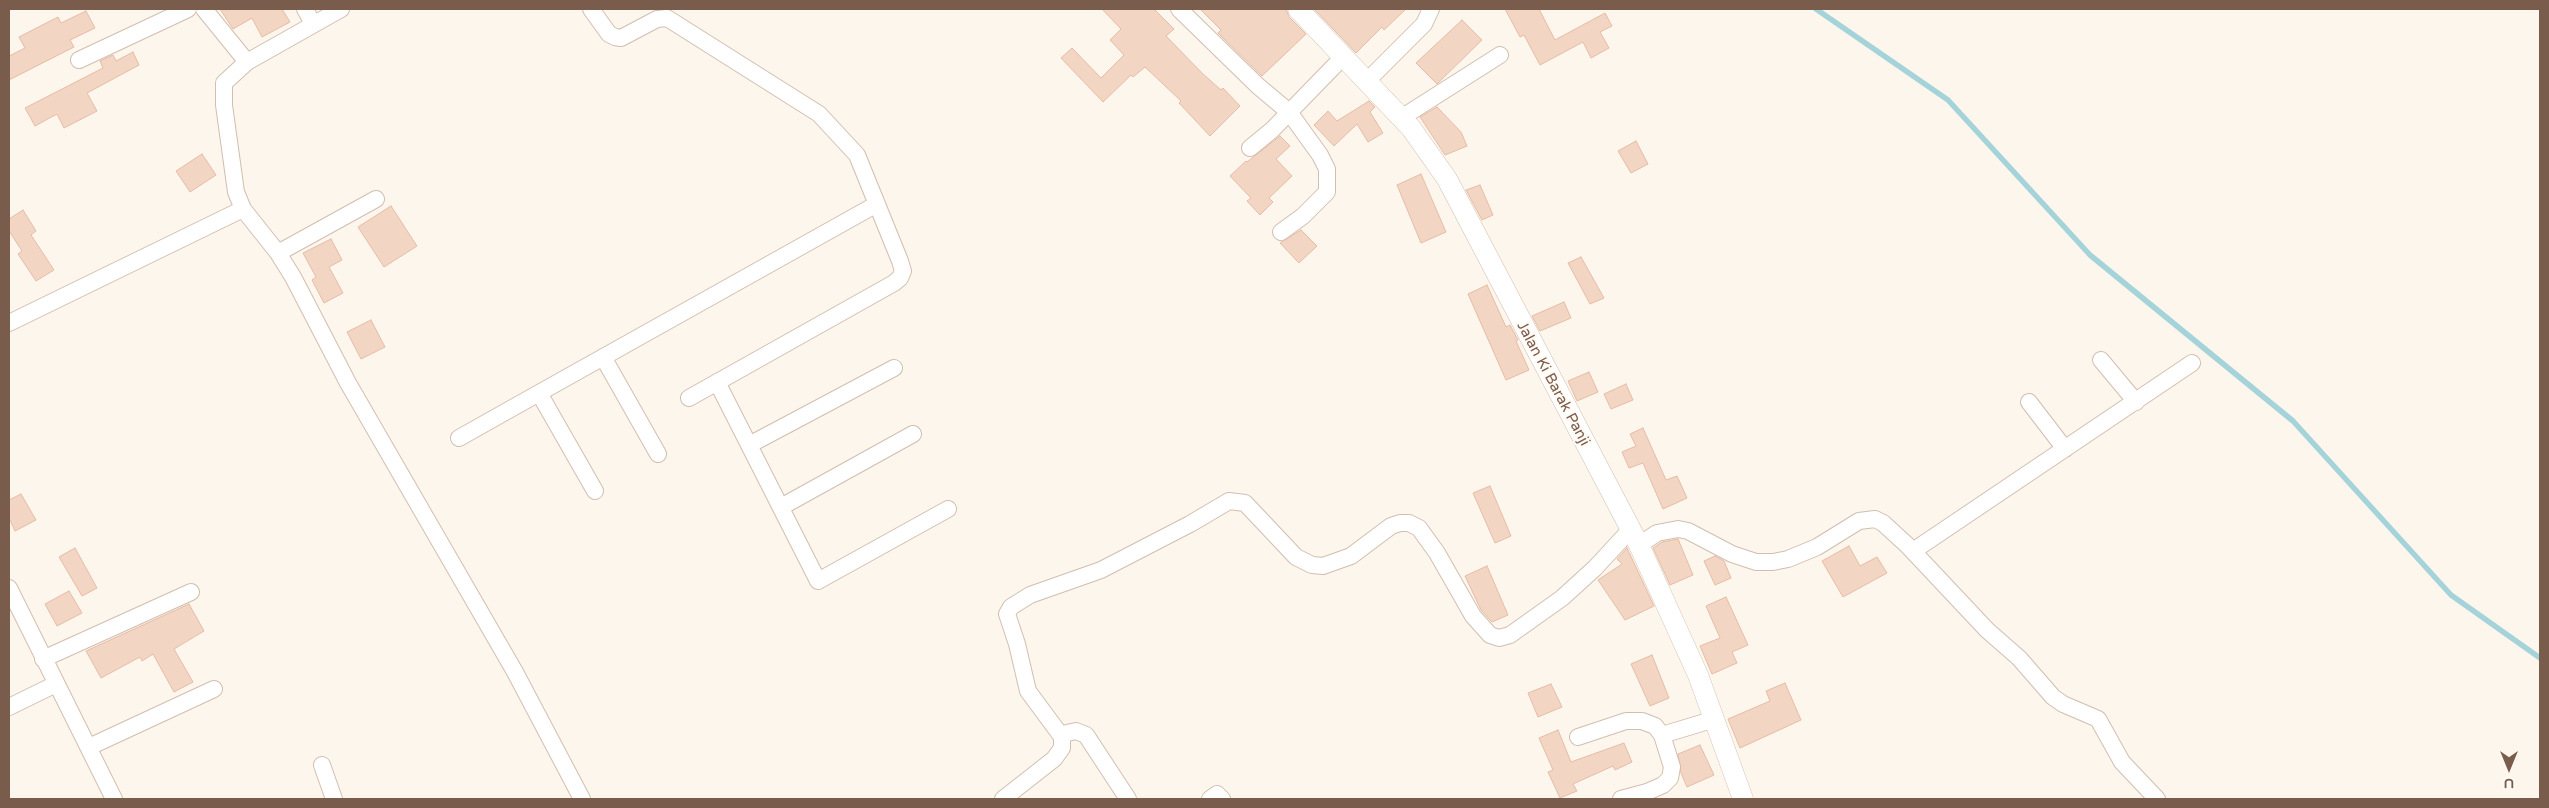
<!DOCTYPE html>
<style>
body{margin:0}
#map{position:relative;width:2549px;height:808px;overflow:hidden;background:#fdf6ec;font-family:"Varela Round",sans-serif}
canvas{display:block}
.frame{position:absolute;inset:0;border:10px solid #7a5c4d;pointer-events:none}
.north{position:absolute;left:2484px;top:743px;width:50px;height:50px;-webkit-text-stroke:4px #fffaf3;paint-order:stroke;rotate:180deg;font-size:14px;font-weight:700;line-height:20px;text-align:center;color:#7a5c4d}
.north::after{content:'';display:block;margin:auto;width:18px;height:22px;background:#7a5c4d;clip-path:polygon(50% 0,100% 100%,50% 72%,0 100%)}
</style>
<div id="map">
<canvas width="2549" height="808"></canvas>
<div class="frame"></div>
<div class="north">U</div>
</div>
<script>
const c = document.querySelector('canvas').getContext('2d');
c.lineJoin = 'round';
function shape(rows) {
  const path = new Path2D();
  for (const r of rows) {
    path.moveTo(r[0], r[1]);
    for (let i = 2; i < r.length; i += 2) path.lineTo(r[i], r[i + 1]);
  }
  return path;
}
function trace(path, color, width, dash) {
  c.strokeStyle = color;
  c.lineWidth = width;
  c.lineCap = dash ? 'butt' : 'round';
  c.setLineDash(dash || []);
  c.stroke(path);
}
function fill(path, color) {
  c.fillStyle = color;
  c.fill(path, 'evenodd');
}
function write(font, color, halo, rows, align = 'center') {
  c.font = font + ' "Varela Round",sans-serif';
  c.lineWidth = 4.5;
  c.setLineDash([]);
  c.textBaseline = 'middle';
  c.strokeStyle = halo;
  c.fillStyle = color;
  for (const [text, x, y, turn = 0] of rows) {
    c.save();
    c.translate(x, y);
    c.rotate((+turn || 0) * Math.PI / 180);
    c.textAlign = isNaN(turn) ? turn : align;
    if (halo) c.strokeText(text, 0, 0);
    c.fillText(text, 0, 0);
    c.restore();
  }
}
trace(shape([
 [1816,9,1948,100,2090,255,2293,421,2451,595,2540,658]
]), '#a5d3da', 5.5);
const building = shape([
 [220,9,282,9,290,22,262,37,252,18,233,29,220,9],
 [1102,9,1154,9,1174,29,1166,36,1203,74,1221,90,1223,88,1240,106,1210,136,1179,103,1181,101,1145,67,1133,77,1131,75,1103,102,1061,58,1072,48,1101,78,1124,55,1110,40,1121,29,1102,9],
 [1200,9,1286,9,1289,17,1306,34,1262,76,1218,33,1221,30,1200,9],
 [1314,9,1406,9,1384,30,1382,27,1356,53,1314,9],
 [1505,9,1539,9,1555,40,1605,13,1612,26,1600,32,1609,48,1591,58,1583,42,1540,65,1524,35,1520,37,1505,9],
 [86,11,95,28,70,40,74,47,9,80,9,56,25,48,19,37,58,17,61,23,86,11],
 [1462,20,1482,40,1437,84,1416,63,1462,20],
 [133,52,139,65,87,93,97,111,64,128,57,114,35,126,25,108,103,68,100,61,113,55,116,61,133,52],
 [1369,101,1375,107,1370,112,1383,133,1368,142,1357,124,1334,146,1314,125,1328,111,1337,121,1369,101],
 [1437,107,1461,132,1467,146,1445,155,1420,117,1437,107],
 [1280,136,1290,146,1276,159,1292,176,1269,198,1273,202,1260,215,1247,201,1251,198,1230,176,1246,161,1247,162,1280,136],
 [1636,141,1648,164,1631,173,1618,151,1636,141],
 [202,154,216,175,190,192,176,171,202,154],
 [1421,174,1446,232,1421,243,1397,185,1421,174],
 [1480,185,1493,215,1482,220,1466,190,1480,185],
 [391,206,417,246,384,267,358,227,391,206],
 [23,210,36,231,31,235,54,270,36,281,18,254,22,251,9,231,9,219,23,210],
 [1301,230,1317,246,1299,263,1280,243,1301,230],
 [331,239,342,260,329,267,343,293,324,303,312,280,316,277,303,253,331,239],
 [1581,257,1604,298,1590,304,1568,263,1581,257],
 [1487,285,1506,327,1510,325,1518,340,1516,341,1529,370,1506,380,1468,294,1487,285],
 [1564,302,1571,318,1540,331,1532,316,1564,302],
 [371,320,385,347,361,359,347,332,371,320],
 [1589,372,1598,392,1577,401,1568,381,1589,372],
 [1626,384,1633,400,1611,409,1604,394,1626,384],
 [1643,428,1666,480,1677,476,1687,498,1663,509,1643,463,1629,468,1622,452,1636,446,1630,434,1643,428],
 [1490,486,1511,536,1495,543,1473,493,1490,486],
 [21,494,36,520,15,531,9,518,9,500,21,494],
 [1678,539,1693,575,1670,585,1653,548,1662,542,1678,539],
 [1849,546,1860,566,1877,557,1887,573,1843,597,1822,561,1849,546],
 [75,548,97,588,82,596,59,557,75,548],
 [1627,548,1654,606,1625,620,1598,580,1622,564,1617,559,1627,548],
 [1715,556,1724,561,1731,578,1715,585,1704,561,1715,556],
 [1487,566,1508,615,1492,622,1481,610,1465,576,1487,566],
 [69,591,82,613,57,626,45,604,69,591],
 [1726,597,1748,645,1732,652,1737,663,1712,674,1700,646,1720,638,1706,606,1726,597],
 [189,604,204,631,174,649,193,682,174,692,153,654,142,661,140,657,101,678,86,651,189,604],
 [1652,655,1669,698,1650,706,1631,664,1652,655],
 [1785,683,1801,720,1740,748,1728,719,1770,701,1766,691,1785,683],
 [1551,684,1562,707,1538,717,1528,693,1551,684],
 [1558,730,1571,762,1624,743,1632,762,1615,770,1613,766,1573,784,1577,791,1560,798,1548,772,1553,770,1539,738,1558,730],
 [1700,745,1714,775,1687,787,1681,773,1678,754,1700,745]
]);
fill(building, '#f3d5c3');
trace(building, '#e6bba3', 1);
const minor = shape([
 [204,9,247,62],
 [305,9,313,24],
 [341,9,247,62,224,83,224,105,236,192,243,209,278,253,293,277,348,383,515,672,582,799],
 [591,9,609,34,615,37,621,38,657,19,667,18,819,114,857,155,900,261,903,271,900,278,894,283,689,398],
 [1179,9,1258,86,1289,112,1320,155,1327,169,1327,192,1303,216,1281,232],
 [79,60,188,9],
 [1366,82,1424,24,1431,9],
 [1401,118,1500,55],
 [1250,148,1272,130,1342,58],
 [278,253,376,199],
 [9,323,243,209],
 [603,357,658,454],
 [2101,360,2136,402],
 [717,382,818,581,948,509],
 [2029,402,2065,449],
 [459,438,539,393],
 [749,445,894,368],
 [595,491,539,393,877,204],
 [781,507,913,434],
 [1639,545,1657,533,1678,529,1688,531,1732,554,1756,562,1773,562,1788,559,1817,547,1859,521,1875,519,1883,523,1907,545,1987,630,2019,658,2053,697,2063,704,2098,719,2122,762,2157,799],
 [1913,551,2192,363],
 [9,588,114,799],
 [43,659,191,592],
 [9,707,56,684],
 [1662,735,1715,719],
 [1062,737,1067,733,1076,731,1086,735,1128,799],
 [1578,737,1626,721,1642,721,1655,726,1662,735,1672,767,1670,778,1663,785,1647,792,1621,799],
 [89,747,214,689],
 [322,765,334,799],
 [1003,799,1054,759,1062,748,1062,737,1028,691,1017,644,1007,614,1011,607,1030,595,1101,570,1190,524,1229,501,1245,503,1296,557,1312,565,1323,566,1351,556,1391,526,1400,523,1409,523,1419,528,1437,553,1473,616,1490,635,1499,638,1510,635,1562,598,1595,568,1630,530],
 [1210,799,1217,794,1222,799]
]);
const tertiary = shape([
 [1298,9,1411,128,1447,179,1639,545,1698,675,1743,799]
]);
trace(minor, '#d1beb0', 18);
trace(tertiary, '#d1beb0', 21);
trace(minor, '#fff', 16);
trace(tertiary, '#fff', 20);
write('15px', '#7a5c4d', '#fffaf3', [
 ["Jalan Ki Barak Panji",1553,384,62]
]);
</script>
